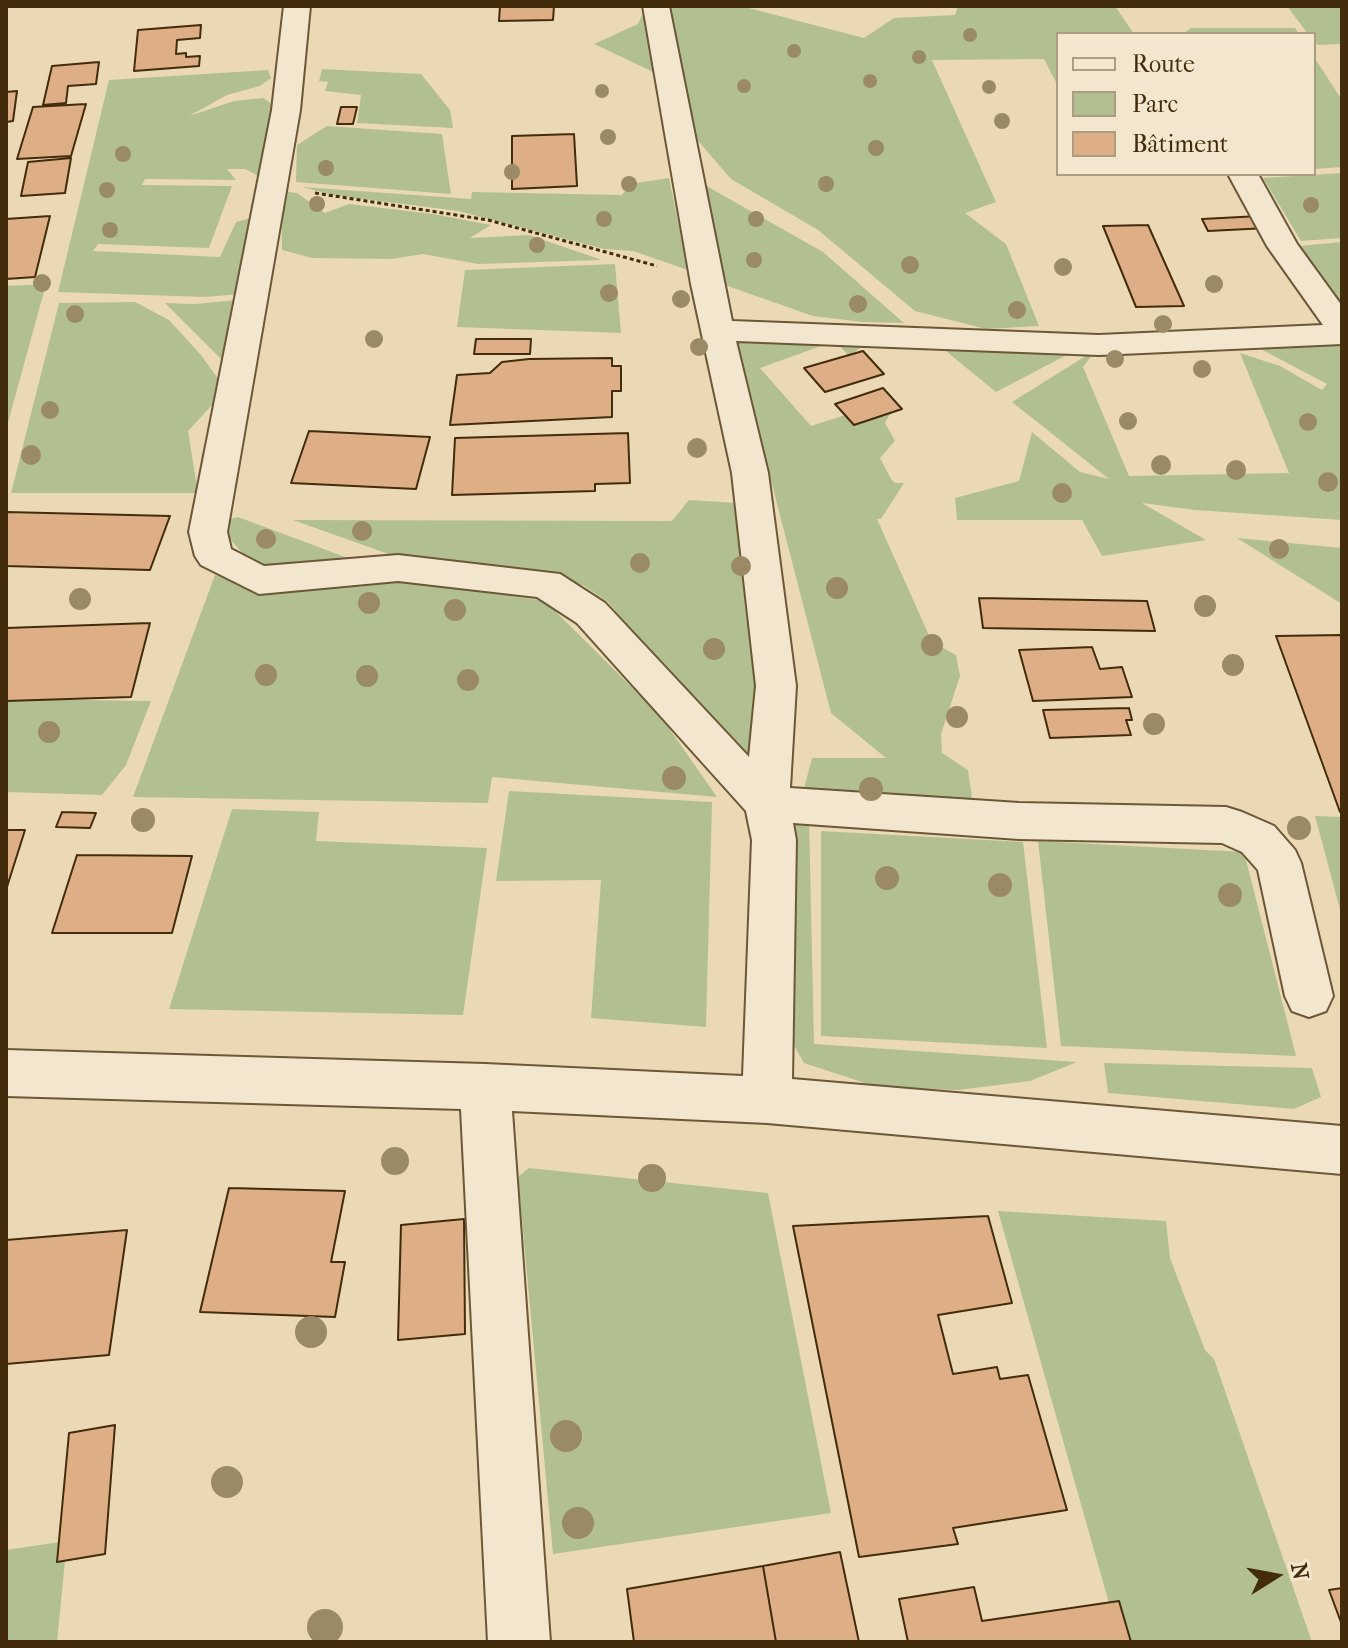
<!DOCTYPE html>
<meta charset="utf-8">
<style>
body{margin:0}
#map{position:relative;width:1348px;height:1648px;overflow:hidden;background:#ebd9b5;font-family:"IM FELL French Canon",serif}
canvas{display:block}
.frame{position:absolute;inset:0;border:8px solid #422c0b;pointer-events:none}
.legend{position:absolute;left:1056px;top:32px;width:260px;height:144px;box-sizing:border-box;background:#f2e6cf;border:2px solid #ac9c81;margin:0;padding:10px 14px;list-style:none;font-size:24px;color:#422c0b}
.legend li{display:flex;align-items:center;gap:16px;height:40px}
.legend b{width:40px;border:2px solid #ac9c81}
.north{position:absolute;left:1236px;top:1536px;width:80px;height:80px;-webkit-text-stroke:6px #f2e6cf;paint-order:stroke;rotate:79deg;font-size:22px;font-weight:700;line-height:32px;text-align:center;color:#422c0b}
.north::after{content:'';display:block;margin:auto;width:28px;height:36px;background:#422c0b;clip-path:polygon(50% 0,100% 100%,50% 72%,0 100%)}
</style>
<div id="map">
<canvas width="1348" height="1648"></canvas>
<div class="frame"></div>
<ul class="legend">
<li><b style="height:10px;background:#f2e6cf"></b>Route</li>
<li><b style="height:22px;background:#b2c091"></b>Parc</li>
<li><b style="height:22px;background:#deaf86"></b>Bâtiment</li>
</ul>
<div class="north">N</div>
</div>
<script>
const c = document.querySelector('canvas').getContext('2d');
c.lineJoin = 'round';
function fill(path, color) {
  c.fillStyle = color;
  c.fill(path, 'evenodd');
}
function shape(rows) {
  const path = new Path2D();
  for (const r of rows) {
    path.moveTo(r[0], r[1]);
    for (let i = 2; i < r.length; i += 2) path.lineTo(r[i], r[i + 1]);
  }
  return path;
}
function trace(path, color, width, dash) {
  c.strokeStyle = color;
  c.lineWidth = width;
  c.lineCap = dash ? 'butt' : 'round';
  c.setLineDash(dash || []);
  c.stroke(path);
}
fill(shape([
 [646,6,741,6,864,38,894,18,955,15,958,6,1115,6,1134,34,1058,34,1058,86,1044,59,932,60,996,202,965,213,1006,244,1039,326,986,329,915,311,818,230,731,179,699,142,676,102,666,78,594,44,638,24],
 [1287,6,1342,6,1342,44,1317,45,1314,34,1308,34],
 [1191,28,1295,28,1299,34,1183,34],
 [1314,57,1342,100,1342,167,1314,169],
 [322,69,421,74,450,110,453,128,357,123,361,95,325,91,328,82,319,81],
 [268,70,271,78,260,86,227,95,189,116,234,101,263,98,272,104,271,147,260,177,245,169,227,169,236,180,145,179,142,185,232,186,209,248,98,244,93,251,220,257,236,222,263,215,243,294,204,297,58,292,109,80],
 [327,126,442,134,451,194,296,182,297,145],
 [1342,173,1342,238,1301,241,1263,178],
 [669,178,688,270,633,251,604,249,458,211,333,195,302,187,471,199,472,192,622,195,630,184],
 [703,184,823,252,904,323,863,322,813,316,719,283],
 [281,191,297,193,325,213,349,204,433,214,491,225,470,238,529,235,602,260,478,264,423,254,391,259,312,258,282,250],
 [1342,242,1342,304,1319,279,1299,246],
 [615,264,621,333,457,327,465,270],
 [46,284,6,430,6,286],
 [246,299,231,369,165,303,196,304],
 [135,302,169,320,201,355,226,390,188,431,198,493,11,493,59,303],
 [856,333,866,344,849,356,835,341,760,368,811,426,870,407,863,395,889,395,890,414,885,423,895,441,880,458,891,479,895,483,904,483,881,519,877,519,932,642,956,655,960,676,941,734,942,753,968,770,974,812,801,800,812,758,886,758,831,713,734,337],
 [939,339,1080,348,996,392,947,352],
 [1342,344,1342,520,1195,510,1142,503,1206,540,1102,556,1082,520,957,520,955,498,1019,481,1032,432,1080,472,1109,479,1012,402,1097,349,1083,367,1129,476,1289,473,1240,353,1280,366,1322,390,1327,384,1253,345],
 [689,500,737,503,791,687,796,724,765,793,608,602,583,585,394,556,293,520,672,521],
 [238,517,356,561,263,567,245,556,228,537,230,519],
 [1237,538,1342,548,1342,604],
 [215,575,263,588,399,579,545,601,659,714,717,797,492,777,488,803,133,797],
 [6,699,151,701,126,765,102,795,6,792],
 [509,791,712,802,706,1027,591,1018,601,880,496,881],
 [232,809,319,812,316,841,487,848,463,1015,169,1009],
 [809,816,814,1044,1077,1062,1030,1081,958,1090,877,1087,804,1063,781,1023,782,865,795,817],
 [1315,816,1342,817,1342,917],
 [821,831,1023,842,1047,1048,821,1036],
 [1038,841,1244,852,1296,1056,1061,1046],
 [1104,1063,1312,1068,1321,1097,1294,1109,1108,1093],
 [529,1168,768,1193,831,1513,553,1554,518,1177],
 [998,1211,1166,1221,1170,1258,1205,1350,1214,1359,1312,1642,1120,1642],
 [67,1541,57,1642,6,1642,6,1550]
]), '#b2c091');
const building = shape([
 [500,6,554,6,553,20,499,21,500,6],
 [201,25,200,38,177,40,176,54,186,53,186,57,200,56,199,66,134,71,138,30,201,25],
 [99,62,96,84,68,86,66,103,43,105,52,66,99,62],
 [17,91,13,121,6,122,6,92,17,91],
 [86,104,71,156,17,159,33,107,86,104],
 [341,107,357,107,353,124,337,124,341,107],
 [574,134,577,186,512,189,512,136,574,134],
 [71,158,65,193,21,196,28,162,71,158],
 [50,216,35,277,6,279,6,219,50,216],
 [1260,216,1268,228,1208,231,1202,219,1260,216],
 [1148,225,1184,306,1136,307,1103,226,1148,225],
 [476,339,531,339,530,354,474,354,476,339],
 [863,351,884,374,825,392,804,368,863,351],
 [612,358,612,366,621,366,621,391,612,391,612,417,450,425,457,375,490,373,502,362,529,359,612,358],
 [883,388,902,409,854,425,835,404,883,388],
 [309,431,430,437,416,489,291,483,309,431],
 [628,433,630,483,595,484,595,491,452,495,455,438,628,433],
 [6,512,170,516,150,570,6,566,6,512],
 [979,598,1147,601,1155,631,983,628,979,598],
 [150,623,131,697,6,701,6,628,150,623],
 [1342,635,1342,812,1340,812,1276,636,1342,635],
 [1092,647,1100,669,1122,667,1132,697,1033,701,1019,650,1092,647],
 [1129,708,1132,720,1126,720,1131,735,1050,738,1043,710,1129,708],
 [62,812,96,813,90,828,56,827,62,812],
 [6,830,25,830,6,890,6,830],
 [77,855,192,856,172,933,52,933,77,855],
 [229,1188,345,1191,331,1262,345,1262,335,1317,200,1312,229,1188],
 [988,1216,1012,1303,938,1315,953,1374,997,1367,1000,1379,1028,1375,1067,1510,953,1528,958,1544,859,1557,793,1226,988,1216],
 [464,1219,465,1334,398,1340,401,1225,464,1219],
 [127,1230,109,1355,6,1364,6,1240,127,1230],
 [115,1425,105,1554,57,1562,69,1433,115,1425],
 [840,1552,859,1642,776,1642,763,1566,840,1552],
 [763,1566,776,1642,634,1642,627,1589,763,1566],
 [974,1587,982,1621,1119,1601,1131,1642,908,1642,899,1599,974,1587],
 [1342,1588,1342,1625,1329,1590,1342,1588]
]);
fill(building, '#deaf86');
trace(building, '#422c0b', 2);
const street = shape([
 [284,6,310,6,300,110,227,532,231,549,264,566,398,555,560,574,605,603,749,757,756,686,732,473,691,284,643,6,669,6,732,321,1099,335,1323,325,1267,246,1228,174,1258,174,1297,244,1342,306,1342,344,1099,355,736,341,768,473,796,686,790,788,1019,803,1226,807,1242,812,1274,826,1295,850,1301,863,1333,996,1326,1011,1309,1017,1292,1011,1285,996,1258,870,1242,852,1222,843,1019,839,793,823,796,840,792,1079,1342,1126,1342,1174,767,1123,512,1111,550,1642,488,1642,461,1109,6,1096,6,1050,485,1064,743,1076,752,840,746,811,577,623,537,597,398,581,259,594,201,565,195,556,189,532,272,110,284,6]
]);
trace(street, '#6c5736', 4);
trace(shape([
 [315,193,488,220,657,266]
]), '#422c0b', 3, [4, 3]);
fill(street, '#f2e6cf');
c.fillStyle = '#9a8a66';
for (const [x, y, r] of [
 [970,35,7],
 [794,51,7],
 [919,57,7],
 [870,81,7],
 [744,86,7],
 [989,87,7],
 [602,91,7],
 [1002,121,8],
 [608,137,8],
 [876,148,8],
 [123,154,8],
 [326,168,8],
 [512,172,8],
 [629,184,8],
 [826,184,8],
 [107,190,8],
 [317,204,8],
 [1311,205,8],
 [604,219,8],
 [756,219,8],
 [110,230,8],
 [537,245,8],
 [754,260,8],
 [910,265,9],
 [1063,267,9],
 [42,283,9],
 [1214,284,9],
 [609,293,9],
 [681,299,9],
 [858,304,9],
 [1017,310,9],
 [75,314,9],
 [1163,324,9],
 [374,339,9],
 [699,347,9],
 [1115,359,9],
 [1202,369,9],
 [50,410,9],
 [1128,421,9],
 [1308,422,9],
 [697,448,10],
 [31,455,10],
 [1161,465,10],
 [1236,470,10],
 [1328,482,10],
 [1062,493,10],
 [362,531,10],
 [266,539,10],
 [1279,549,10],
 [640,563,10],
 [741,566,10],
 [837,588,11],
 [80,599,11],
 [369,603,11],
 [1205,606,11],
 [455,610,11],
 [932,645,11],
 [714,649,11],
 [1233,665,11],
 [266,675,11],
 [367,676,11],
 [468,680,11],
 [957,717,11],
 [1154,724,11],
 [49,732,11],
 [674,778,12],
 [871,789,12],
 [143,820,12],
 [1299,828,12],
 [887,878,12],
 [1000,885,12],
 [1230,895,12],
 [395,1161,14],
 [652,1178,14],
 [311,1332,16],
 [566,1436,16],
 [227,1482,16],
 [578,1523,16],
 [325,1627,18]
]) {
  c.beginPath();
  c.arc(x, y, r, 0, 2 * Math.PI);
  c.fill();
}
</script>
